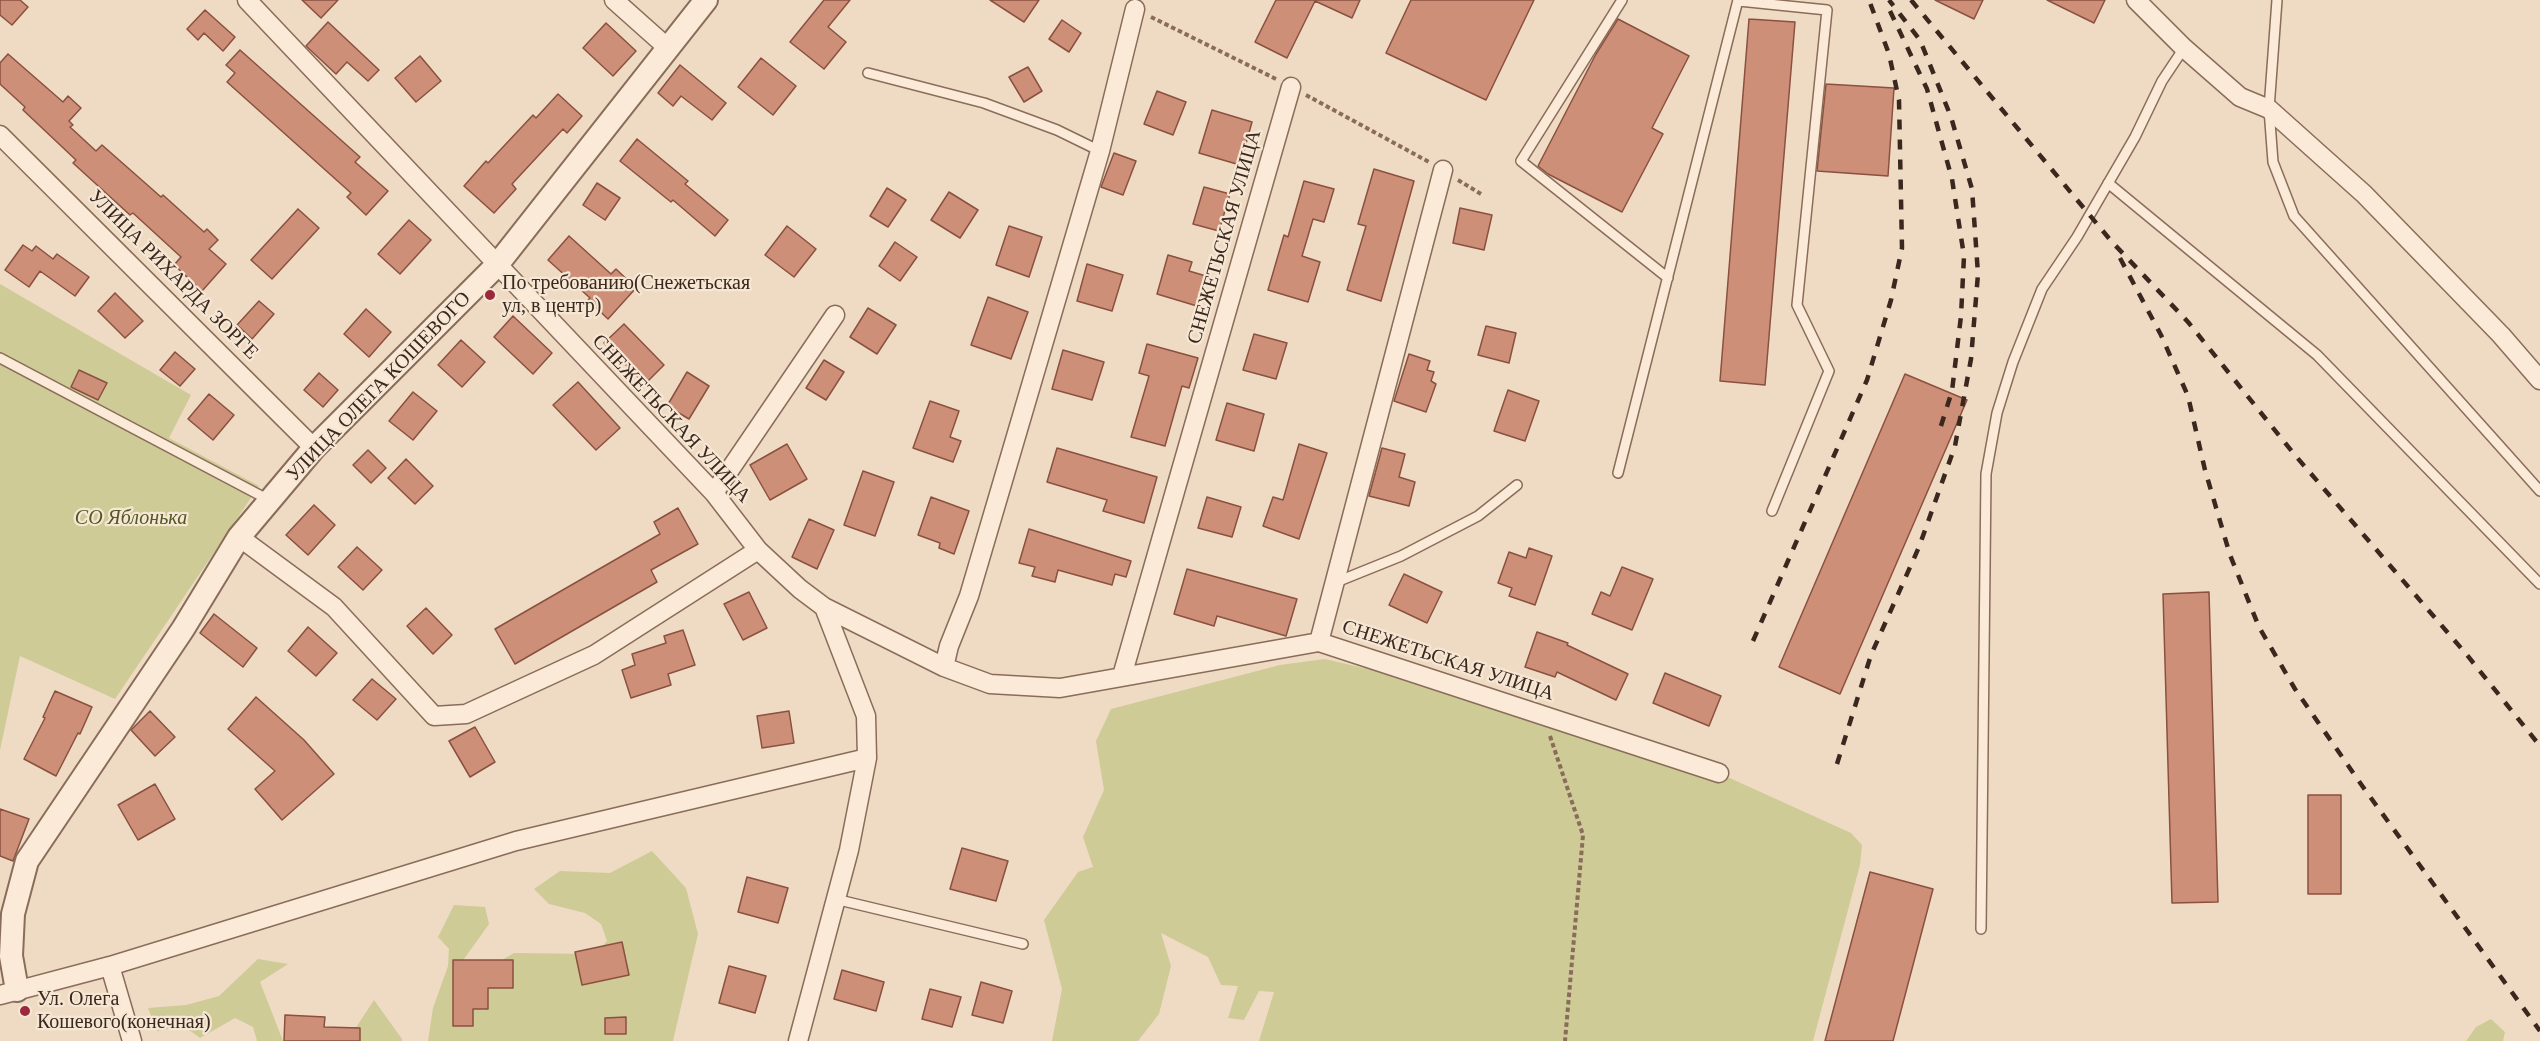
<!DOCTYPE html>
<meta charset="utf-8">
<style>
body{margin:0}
canvas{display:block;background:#efdbc4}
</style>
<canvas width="2540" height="1041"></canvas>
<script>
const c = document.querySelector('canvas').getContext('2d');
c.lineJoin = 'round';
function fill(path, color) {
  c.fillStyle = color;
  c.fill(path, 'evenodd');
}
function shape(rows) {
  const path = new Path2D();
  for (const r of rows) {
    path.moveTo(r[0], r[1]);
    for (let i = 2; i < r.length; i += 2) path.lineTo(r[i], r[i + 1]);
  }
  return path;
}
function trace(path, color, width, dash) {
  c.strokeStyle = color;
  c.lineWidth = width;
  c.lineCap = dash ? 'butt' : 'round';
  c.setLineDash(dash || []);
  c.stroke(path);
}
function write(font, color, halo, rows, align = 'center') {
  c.font = font + ' Georgia,serif';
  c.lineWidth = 4.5;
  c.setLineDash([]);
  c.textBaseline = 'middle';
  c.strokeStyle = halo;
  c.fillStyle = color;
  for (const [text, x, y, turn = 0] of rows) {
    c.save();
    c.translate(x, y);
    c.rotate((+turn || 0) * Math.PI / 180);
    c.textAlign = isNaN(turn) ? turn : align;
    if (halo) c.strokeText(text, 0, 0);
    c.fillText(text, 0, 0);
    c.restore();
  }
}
fill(shape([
 [0,284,191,395,169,438,259,486,115,699,20,656,0,750],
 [1325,659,1561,714,1679,755,1851,833,1862,845,1860,865,1813,1041,1259,1041,1274,992,1259,991,1244,1020,1228,1018,1238,986,1221,985,1208,957,1161,933,1171,966,1159,1014,1138,1041,1052,1041,1062,989,1044,920,1078,872,1093,867,1083,837,1104,790,1096,741,1111,709,1280,665],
 [652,851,686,888,698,934,673,1041,428,1041,433,1008,448,966,449,949,438,937,454,905,485,907,489,924,459,966,483,971,514,953,596,954,607,941,601,924,585,913,549,904,534,889,560,871,610,873],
 [258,959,288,964,260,982,283,1041,257,1041,253,1027,235,1018,200,1038,184,1026,157,1031,148,1008,186,1005,219,996],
 [374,1000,402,1039,402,1041,356,1041,355,1029],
 [2491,1019,2505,1032,2503,1041,2466,1041,2476,1027]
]), '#cecb97');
const building = shape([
 [0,0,20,0,28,7,12,25,0,15,0,0],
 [302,0,338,0,321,18,302,0],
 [824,0,850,0,828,27,846,42,824,69,790,42,824,0],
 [990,0,1039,0,1024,22,990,0],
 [1276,0,1360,0,1352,18,1315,1,1287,58,1255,42,1276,0],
 [1411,0,1534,0,1486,100,1386,53,1411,0],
 [1935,0,1983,0,1974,19,1935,0],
 [2047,0,2105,0,2094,23,2047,0],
 [205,10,235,37,223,51,204,33,198,40,187,29,205,10],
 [1618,19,1689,56,1652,128,1663,134,1622,212,1548,174,1538,166,1596,54,1618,19],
 [1749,19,1795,22,1765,385,1720,381,1749,19],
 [1062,20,1081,33,1069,52,1049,39,1062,20],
 [328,22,379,70,368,81,347,62,336,74,306,46,328,22],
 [606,23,636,51,613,76,583,48,606,23],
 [240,50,360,157,355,162,388,191,366,215,347,197,351,193,227,82,235,73,226,65,240,50],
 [8,54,63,102,68,96,81,108,69,121,73,125,70,127,96,151,102,145,161,197,163,195,204,232,207,229,218,240,209,249,226,264,202,291,174,265,181,257,133,213,130,215,73,163,76,160,23,110,25,107,0,84,0,63,8,54],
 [420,56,441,81,416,102,395,78,420,56],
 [761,58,796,86,773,115,738,87,761,58],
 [680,65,726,103,712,120,681,96,673,106,658,93,680,65],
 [1028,67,1042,91,1024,102,1009,77,1028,67],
 [1826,84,1894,88,1888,176,1817,171,1826,84],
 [1157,91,1186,102,1173,135,1144,124,1157,91],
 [558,94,582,116,567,133,563,129,512,184,516,189,494,213,464,186,486,161,488,163,533,115,536,118,558,94],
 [1212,110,1252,122,1240,165,1199,153,1212,110],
 [637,139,688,181,685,184,728,220,715,236,673,200,671,202,620,161,637,139],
 [1114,153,1136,161,1123,195,1101,187,1114,153],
 [1374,169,1414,181,1381,301,1347,290,1366,226,1358,224,1374,169],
 [1304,181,1334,189,1324,222,1313,219,1302,256,1320,262,1308,302,1268,290,1284,235,1288,237,1304,181],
 [597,183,620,198,605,220,583,205,597,183],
 [1204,187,1230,194,1219,231,1193,224,1204,187],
 [887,188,906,200,888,227,870,216,887,188],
 [949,192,978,210,960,238,931,220,949,192],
 [1460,208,1492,215,1484,250,1453,243,1460,208],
 [298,209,319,228,272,279,251,260,298,209],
 [409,220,431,240,400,274,378,254,409,220],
 [787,226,816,249,794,277,765,255,787,226],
 [1009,226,1042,237,1029,277,996,265,1009,226],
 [569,236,611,274,616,269,636,288,608,319,588,300,590,298,548,260,569,236],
 [895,242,917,257,900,281,879,266,895,242],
 [23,245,32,251,36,246,53,259,57,254,89,277,75,296,40,271,29,287,5,270,23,245],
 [1168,255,1192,262,1189,271,1206,276,1197,306,1157,294,1168,255],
 [1087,264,1123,275,1112,311,1077,301,1087,264],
 [115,293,143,321,125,338,98,311,115,293],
 [988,297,1028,312,1011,359,971,345,988,297],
 [259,301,274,314,252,339,237,325,259,301],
 [868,308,896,325,877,354,850,337,868,308],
 [366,309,391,332,369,357,344,334,366,309],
 [513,316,552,353,533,374,494,337,513,316],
 [624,324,664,365,645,384,604,343,624,324],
 [1486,326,1516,333,1509,363,1478,355,1486,326],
 [1254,334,1287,343,1276,379,1243,370,1254,334],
 [461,340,485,362,462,387,438,365,461,340],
 [1147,344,1198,358,1189,388,1182,386,1165,446,1131,437,1149,376,1139,373,1147,344],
 [1063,350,1104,362,1092,400,1052,389,1063,350],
 [175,352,195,369,180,386,160,370,175,352],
 [1409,354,1430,361,1427,370,1434,372,1431,381,1436,384,1426,412,1394,401,1409,354],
 [824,360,844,372,826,400,806,388,824,360],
 [79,370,107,383,98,400,71,387,79,370],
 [687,372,709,386,689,419,667,406,687,372],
 [319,373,338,390,323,407,304,390,319,373],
 [1905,374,1967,400,1840,694,1779,667,1905,374],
 [578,382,620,428,596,450,553,405,578,382],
 [1508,390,1539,401,1525,441,1494,431,1508,390],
 [413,392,437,411,413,440,389,421,413,392],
 [209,394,234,415,213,440,188,419,209,394],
 [930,401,959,411,950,437,961,441,953,462,913,448,930,401],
 [1227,403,1264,414,1254,451,1216,440,1227,403],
 [787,444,807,479,770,500,750,465,787,444],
 [1299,444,1327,453,1299,539,1263,526,1273,497,1283,500,1299,444],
 [1057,448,1157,477,1144,523,1103,511,1107,500,1047,482,1057,448],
 [1382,448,1405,454,1399,477,1415,482,1409,506,1369,496,1382,448],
 [368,450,386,468,371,483,353,465,368,450],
 [406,459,433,486,415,504,388,478,406,459],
 [863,471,894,482,875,536,844,525,863,471],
 [931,497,969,511,954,554,939,548,940,543,918,535,931,497],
 [1207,497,1241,507,1232,537,1198,528,1207,497],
 [314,505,335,525,308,555,286,535,314,505],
 [678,508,698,544,651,570,657,582,515,664,495,629,660,534,654,522,678,508],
 [809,519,834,530,817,569,792,557,809,519],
 [1029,529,1131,561,1126,577,1115,574,1112,585,1058,570,1055,582,1032,576,1035,567,1019,563,1029,529],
 [357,547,382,570,363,590,338,567,357,547],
 [1529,548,1552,556,1535,605,1509,596,1512,588,1498,583,1509,552,1526,558,1529,548],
 [1622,567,1653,579,1632,630,1592,614,1601,592,1610,596,1622,567],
 [1187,569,1297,599,1286,636,1217,616,1214,626,1174,614,1187,569],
 [1404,574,1442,592,1427,623,1389,605,1404,574],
 [749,592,767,628,743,640,724,604,749,592],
 [2209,592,2218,902,2172,903,2163,594,2209,592],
 [426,608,452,635,433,654,407,626,426,608],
 [214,614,257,648,243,667,200,633,214,614],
 [308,627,337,653,316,676,288,651,308,627],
 [683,630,695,665,668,674,671,685,631,698,622,670,635,665,632,654,666,643,664,636,683,630],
 [1537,632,1568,643,1567,645,1628,674,1616,700,1557,672,1555,677,1525,667,1537,632],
 [1665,673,1721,696,1709,726,1653,703,1665,673],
 [372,679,396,699,377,720,353,700,372,679],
 [55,691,92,707,80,734,78,733,56,776,24,759,45,718,43,717,55,691],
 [256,697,304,740,334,774,282,820,255,789,275,771,228,729,256,697],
 [150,711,175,737,155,756,131,730,150,711],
 [789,711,794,743,762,748,757,716,789,711],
 [475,727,495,762,470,777,449,741,475,727],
 [155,784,175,819,138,840,118,805,155,784],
 [2308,795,2341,795,2341,894,2308,894,2308,795],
 [0,809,29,819,13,861,0,856,0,809],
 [962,848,1008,861,996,901,950,889,962,848],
 [1870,872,1933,889,1893,1041,1825,1041,1870,872],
 [747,877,788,888,778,923,738,912,747,877],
 [622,942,629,975,582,985,575,952,622,942],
 [453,960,513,960,513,988,488,988,488,1009,473,1009,473,1026,453,1026,453,960],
 [729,966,766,976,755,1013,719,1003,729,966],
 [842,970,884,982,876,1011,834,999,842,970],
 [981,982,1012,991,1003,1023,972,1015,981,982],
 [930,989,961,997,952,1027,922,1019,930,989],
 [285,1015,325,1017,324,1027,360,1028,360,1041,284,1041,285,1015],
 [626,1017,626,1034,605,1034,605,1018,626,1017]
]);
fill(building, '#ce8f79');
trace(building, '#8a513f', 1.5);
const service = shape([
 [1622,0,1521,161,1668,278],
 [2277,0,2269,109,2273,162,2294,216,2540,491],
 [1739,1,1827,10,1797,305,1829,371,1772,511],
 [868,73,984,103,1057,130,1100,151],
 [2108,183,2317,355,2540,584],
 [0,358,269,500],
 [1618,473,1738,0],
 [1334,583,1401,556,1478,516,1517,485],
 [835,899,1023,944],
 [1981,929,1986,474,1997,413,2013,362,2042,289,2077,237,2135,137,2162,81,2184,48]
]);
const minor = shape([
 [247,0,714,493,758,550,800,589,824,607,944,667,990,684,1060,688,1319,642,1719,773],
 [614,0,669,49],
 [2136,0,2184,48,2240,97,2269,109,2364,194,2501,335,2540,380],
 [0,135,314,448],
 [714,493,835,315],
 [239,537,334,607,434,716,466,714,594,655,758,550],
 [1319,642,1443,170],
 [944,667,949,646,969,596,1100,151,1135,9],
 [1122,676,1291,87],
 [110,966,132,1041],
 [0,995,110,966,516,841,867,758],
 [798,1041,849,850,867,758,866,716,824,607]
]);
const tertiary = shape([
 [17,990,11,956,13,914,27,861,183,629,239,537,314,448,497,265,706,0]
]);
trace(service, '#8a6c5a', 12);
trace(minor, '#8a6c5a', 21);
trace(tertiary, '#8a6c5a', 26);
trace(shape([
 [1151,17,1276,79],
 [1306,95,1429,162],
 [1458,180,1481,194],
 [1550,736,1583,835,1565,1041]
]), '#8a6c5a', 4, [4.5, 3]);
trace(service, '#faead7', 9);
trace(minor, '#faead7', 18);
trace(tertiary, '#faead7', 22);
trace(shape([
 [1911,0,2112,242,2188,322,2294,454,2467,655,2540,746],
 [1890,11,1927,89,1952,179,1964,256,1961,316,1952,391,1940,429],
 [2120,258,2161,335,2188,396,2205,470,2230,555,2259,627,2295,689,2363,787,2540,1031],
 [1753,641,1867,380,1891,300,1902,248,1899,100,1889,54,1869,0],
 [1837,764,1871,655,1919,547,1955,446,1971,359,1978,274,1972,189,1951,117,1920,40,1889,0]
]), '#3a271e', 4.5, [10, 10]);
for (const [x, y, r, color] of [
 [490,295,6,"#9b283b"],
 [25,1011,6,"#9b283b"]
]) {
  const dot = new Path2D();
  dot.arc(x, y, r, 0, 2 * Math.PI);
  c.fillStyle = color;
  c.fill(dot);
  trace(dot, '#f6e7d4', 2);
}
write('20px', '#3a271e', '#f6e7d4', [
 ["СНЕЖЕТЬСКАЯ УЛИЦА",1225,237,-74],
 ["УЛИЦА РИХАРДА ЗОРГЕ",173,275,45],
 ["УЛИЦА ОЛЕГА КОШЕВОГО",379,387,-46],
 ["СНЕЖЕТЬСКАЯ УЛИЦА",671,419,47],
 ["СНЕЖЕТЬСКАЯ УЛИЦА",1448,661,18]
]);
write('20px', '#3a271e', '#f6e7d4', [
 ["По требованию(Снежетьская",502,284],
 ["ул, в центр)",502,307],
 ["Ул. Олега",37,1000],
 ["Кошевого(конечная)",37,1023]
], 'left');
write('italic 20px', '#525724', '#f6e7d4', [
 ["СО Яблонька",131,519]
]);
</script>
